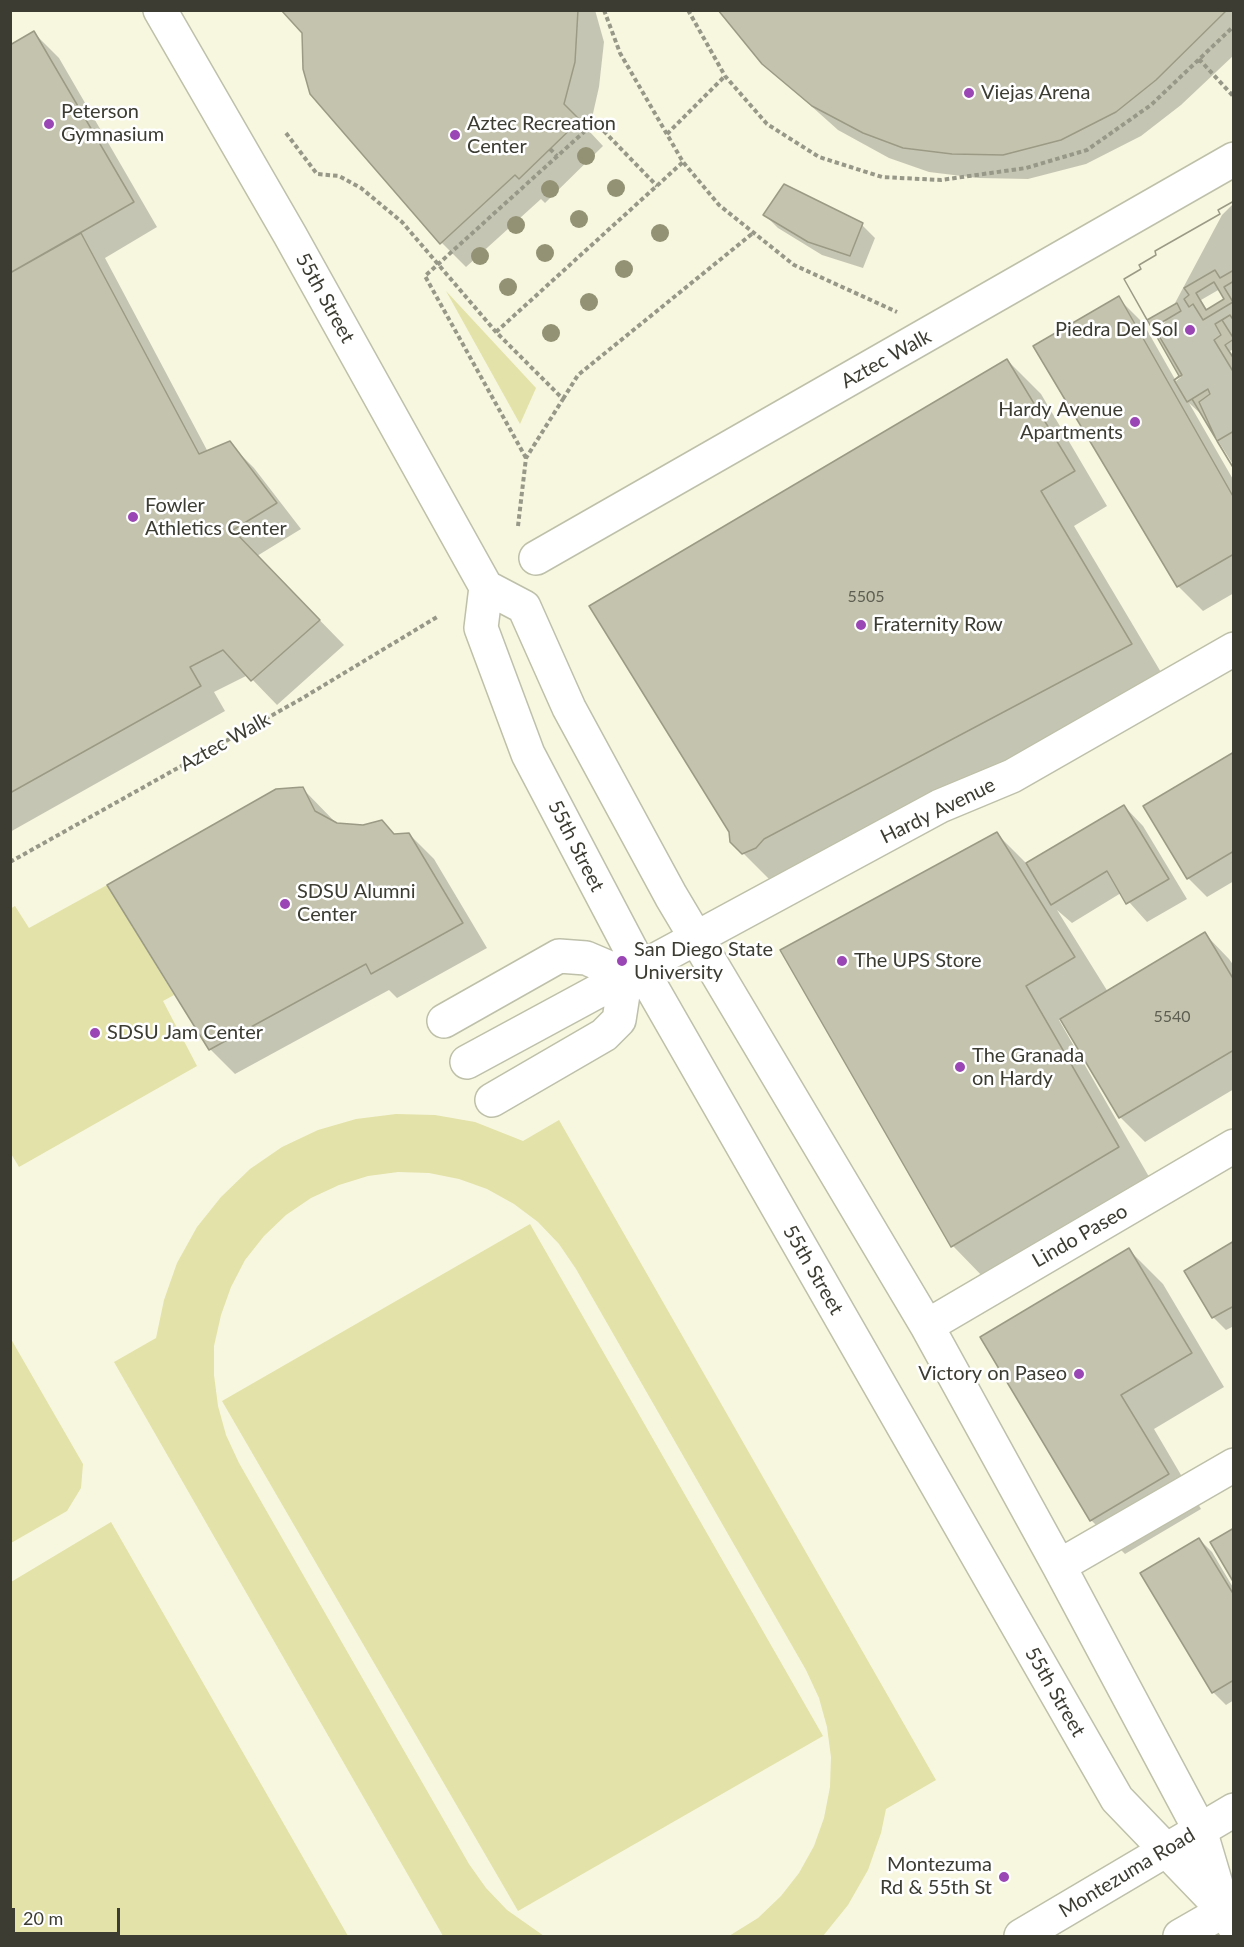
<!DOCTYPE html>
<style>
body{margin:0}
#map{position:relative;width:1244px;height:1947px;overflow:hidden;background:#f7f7e0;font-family:Lato,sans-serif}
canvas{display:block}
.frame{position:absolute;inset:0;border:12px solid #3c3c33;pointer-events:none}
.scale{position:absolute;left:12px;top:1908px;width:108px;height:27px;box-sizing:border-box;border:3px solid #3c3c33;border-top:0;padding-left:8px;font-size:18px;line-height:21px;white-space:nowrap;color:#3c3c33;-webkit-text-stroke:4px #fff;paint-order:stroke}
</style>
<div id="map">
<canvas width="1244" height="1947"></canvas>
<div class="frame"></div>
<div class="scale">20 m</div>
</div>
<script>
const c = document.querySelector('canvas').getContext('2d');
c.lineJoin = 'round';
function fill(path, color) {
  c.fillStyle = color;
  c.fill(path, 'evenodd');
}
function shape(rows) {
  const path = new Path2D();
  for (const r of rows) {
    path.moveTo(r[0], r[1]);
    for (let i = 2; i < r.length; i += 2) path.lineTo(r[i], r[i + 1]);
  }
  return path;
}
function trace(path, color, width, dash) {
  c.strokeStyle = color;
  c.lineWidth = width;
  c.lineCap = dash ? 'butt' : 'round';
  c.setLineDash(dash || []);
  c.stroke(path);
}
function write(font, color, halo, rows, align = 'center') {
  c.font = font + ' Lato,sans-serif';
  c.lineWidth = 5;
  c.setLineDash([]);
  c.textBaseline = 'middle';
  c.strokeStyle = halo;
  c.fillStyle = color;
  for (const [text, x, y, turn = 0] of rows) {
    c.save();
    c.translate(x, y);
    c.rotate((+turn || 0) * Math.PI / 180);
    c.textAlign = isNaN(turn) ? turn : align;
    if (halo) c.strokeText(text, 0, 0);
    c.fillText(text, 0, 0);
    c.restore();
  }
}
fill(shape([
 [446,291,536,388,520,424],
 [107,885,174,995,163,1001,197,1066,19,1167,10,1152,10,909,15,906,29,928],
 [396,1114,435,1115,475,1122,523,1141,559,1120,936,1780,886,1809,881,1833,868,1870,848,1905,823,1936,729,1936,758,1918,781,1896,799,1873,814,1846,824,1818,830,1787,831,1757,827,1727,819,1698,806,1670,576,1269,559,1244,538,1222,514,1204,487,1189,459,1179,429,1173,398,1172,368,1176,339,1185,311,1198,286,1215,264,1236,245,1260,231,1287,221,1315,214,1346,214,1375,218,1406,226,1435,239,1463,469,1864,486,1888,507,1910,544,1936,443,1936,114,1362,156,1338,164,1300,177,1263,197,1227,221,1197,250,1169,282,1147,318,1130,356,1119],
 [530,1224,823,1736,518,1911,222,1401],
 [11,1339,83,1464,81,1488,67,1511,11,1543],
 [111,1522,348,1936,11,1936,11,1582]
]), '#e3e2a8');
fill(shape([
 [283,10,595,10,604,42,599,87,589,131,603,146,545,203,541,199,466,267,442,243,303,32],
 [720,10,1234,10,1234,55,1181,105,1141,136,1086,164,1028,179,978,178,929,172,889,158,838,130,763,63],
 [34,33,59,58,157,227,105,258,208,452,229,443,254,468,301,529,257,556,344,645,277,705,248,675,214,692,225,711,10,832,10,47],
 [1234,203,1234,349,1230,351,1234,357,1234,466,1201,414,1189,403,1234,481,1234,593,1203,611,1178,586,1036,347,1118,298,1143,323,1176,381,1181,377,1159,333,1222,215],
 [1220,289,1226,300,1208,311,1201,300],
 [765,215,862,225,875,238,863,268,822,255,778,228],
 [1007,360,1041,394,1107,506,1074,526,1165,679,777,887,731,841],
 [1234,754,1234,881,1207,897,1188,878],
 [303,789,337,824,395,836,409,834,434,859,487,948,397,998,389,990,235,1074,210,1049],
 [1124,806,1143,826,1187,899,1147,922,1121,893,1072,923,1057,910,1108,992,1205,934,1229,959,1234,966,1234,1089,1145,1142,1120,1117,1062,1019,1059,1020,1152,1182,986,1280,953,1246,996,833,1027,864],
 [1234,1243,1234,1326,1226,1330,1213,1317],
 [1129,1250,1163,1284,1224,1387,1154,1429,1201,1509,1125,1554,1091,1520],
 [1199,1539,1212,1552,1234,1589,1234,1700,1226,1705,1213,1692]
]), '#0003');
const building = shape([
 [281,10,578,10,575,62,564,104,580,120,519,179,515,175,440,244,310,94,303,69,302,33,281,10],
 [718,10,1227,10,1156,80,1116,112,1061,140,1003,155,952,154,903,148,863,133,812,106,762,64,718,10],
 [34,31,134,202,10,273,10,45,34,31],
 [784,184,863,223,850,256,808,242,763,215,784,184],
 [1234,201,1234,321,1230,315,1222,320,1234,339,1225,345,1234,359,1234,469,1192,399,1187,402,1174,380,1179,376,1124,279,1141,269,1139,265,1156,255,1155,251,1220,214,1218,210,1234,201],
 [1214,282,1224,299,1206,310,1196,293,1214,282],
 [1234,201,1234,270,1220,278,1215,270,1184,288,1189,295,1184,299,1189,307,1193,304,1203,320,1233,302,1224,287,1234,281,1234,321,1230,315,1215,324,1221,335,1214,340,1234,373,1234,431,1217,441,1199,402,1210,394,1208,389,1187,402,1174,380,1182,375,1154,327,1181,311,1177,303,1147,320,1124,279,1141,269,1139,265,1156,255,1155,251,1220,214,1218,210,1234,201],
 [81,233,199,454,230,441,277,503,233,530,320,620,251,681,223,650,190,667,201,686,10,793,10,273,81,233],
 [1119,296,1234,498,1234,554,1177,587,1033,346,1119,296],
 [1007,359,1075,471,1041,491,1132,644,764,839,756,848,742,854,730,842,729,832,589,606,1007,359],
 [1234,431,1234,469,1217,441,1234,431],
 [1234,752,1234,851,1187,879,1143,806,1234,752],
 [303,787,315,811,337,823,363,825,382,820,394,834,409,833,463,923,371,974,366,964,209,1050,107,885,276,789,303,787],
 [1124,805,1169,879,1126,904,1107,871,1051,905,1026,863,1124,805],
 [997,832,1075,957,1026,986,1119,1147,951,1247,780,950,997,832],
 [1205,932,1234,980,1234,1050,1119,1118,1060,1019,1205,932],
 [1234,1241,1234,1306,1212,1318,1184,1271,1234,1241],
 [1129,1248,1192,1353,1121,1395,1169,1474,1090,1521,980,1337,1129,1248],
 [1234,1528,1234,1583,1210,1542,1234,1528],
 [1199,1538,1234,1595,1234,1680,1212,1693,1140,1573,1199,1538]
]);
fill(building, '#c4c4ae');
trace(building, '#9b9b85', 1.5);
const minor = shape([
 [160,10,290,235,486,587,524,607,569,708,671,896,927,1326,1059,1566,1200,1830,1224,1911,1234,1926],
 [536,558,1234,159],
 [486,587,481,628,528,754,640,967,1117,1799,1219,1905],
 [444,1021,559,956,586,958,626,975],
 [467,1062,940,806,1012,776,1234,649],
 [492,1100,604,1035,619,1020,626,975],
 [927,1326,1234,1146],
 [1059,1566,1234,1465]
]);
const major = shape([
 [1021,1936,1234,1810],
 [1180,1936,1234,1905]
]);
trace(minor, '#bfc0a9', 36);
trace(major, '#bfc0a9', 36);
trace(shape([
 [604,10,620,53,683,162,719,205,794,265,897,312],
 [688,10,725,76,767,124,819,157,882,177,941,180,1026,168,1087,150,1151,105,1234,26],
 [1199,59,1234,97],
 [286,133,317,174,339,176,361,188,402,222,496,332,563,399,526,458,518,526],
 [667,134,725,76],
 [550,149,557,156],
 [496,332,683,162],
 [563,399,578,375,753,233],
 [526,458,425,276,595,122,657,186],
 [10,862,301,699,437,617]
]), '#989888', 4, [4.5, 3]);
trace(minor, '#fff', 33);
trace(major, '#fff', 33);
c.fillStyle = '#939274';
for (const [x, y] of [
 [586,156],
 [616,188],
 [550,189],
 [579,219],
 [516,225],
 [660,233],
 [545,253],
 [480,256],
 [624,269],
 [508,287],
 [589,302],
 [551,333]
]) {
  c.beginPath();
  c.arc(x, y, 9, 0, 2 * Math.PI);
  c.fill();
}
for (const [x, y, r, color] of [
 [969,93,6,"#9a46b4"],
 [49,124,6,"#9a46b4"],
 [455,135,6,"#9a46b4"],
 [1190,330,6,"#9a46b4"],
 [1135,422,6,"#9a46b4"],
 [133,517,6,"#9a46b4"],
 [861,625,6,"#9a46b4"],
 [285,904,6,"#9a46b4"],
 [622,961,6,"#9a46b4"],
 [842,961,6,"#9a46b4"],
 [95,1033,6,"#9a46b4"],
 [960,1067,6,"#9a46b4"],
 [1079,1374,6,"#9a46b4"],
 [1004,1877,6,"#9a46b4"]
]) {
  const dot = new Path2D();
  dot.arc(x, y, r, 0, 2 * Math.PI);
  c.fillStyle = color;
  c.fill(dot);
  trace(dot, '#fff', 2);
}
write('16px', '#5e5e52', null, [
 ["5505",866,597],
 ["5540",1172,1017]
]);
write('20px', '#3c3c33', '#fff', [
 ["Viejas Arena",981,93],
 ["Peterson",61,112],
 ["Gymnasium",61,135],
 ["Aztec Recreation",467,124],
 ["Center",467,147],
 ["Piedra Del Sol",1178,330,"right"],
 ["Hardy Avenue",1123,410,"right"],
 ["Apartments",1123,433,"right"],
 ["Fowler",145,506],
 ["Athletics Center",145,529],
 ["Fraternity Row",873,625],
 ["SDSU Alumni",297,892],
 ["Center",297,915],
 ["San Diego State",634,950],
 ["University",634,973],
 ["The UPS Store",854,961],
 ["SDSU Jam Center",107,1033],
 ["The Granada",972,1056],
 ["on Hardy",972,1079],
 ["Victory on Paseo",1067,1374,"right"],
 ["Montezuma",992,1865,"right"],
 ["Rd & 55th St",992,1888,"right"]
], 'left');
write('20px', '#3c3c33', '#fff', [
 ["55th Street",325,298,61],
 ["Aztec Walk",886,359,-29],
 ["Aztec Walk",225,742,-29],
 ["Hardy Avenue",938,811,-26],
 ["55th Street",576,846,63],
 ["Lindo Paseo",1080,1236,-30],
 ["55th Street",813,1270,60],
 ["55th Street",1055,1692,60],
 ["Montezuma Road",1127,1873,-31]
]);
</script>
